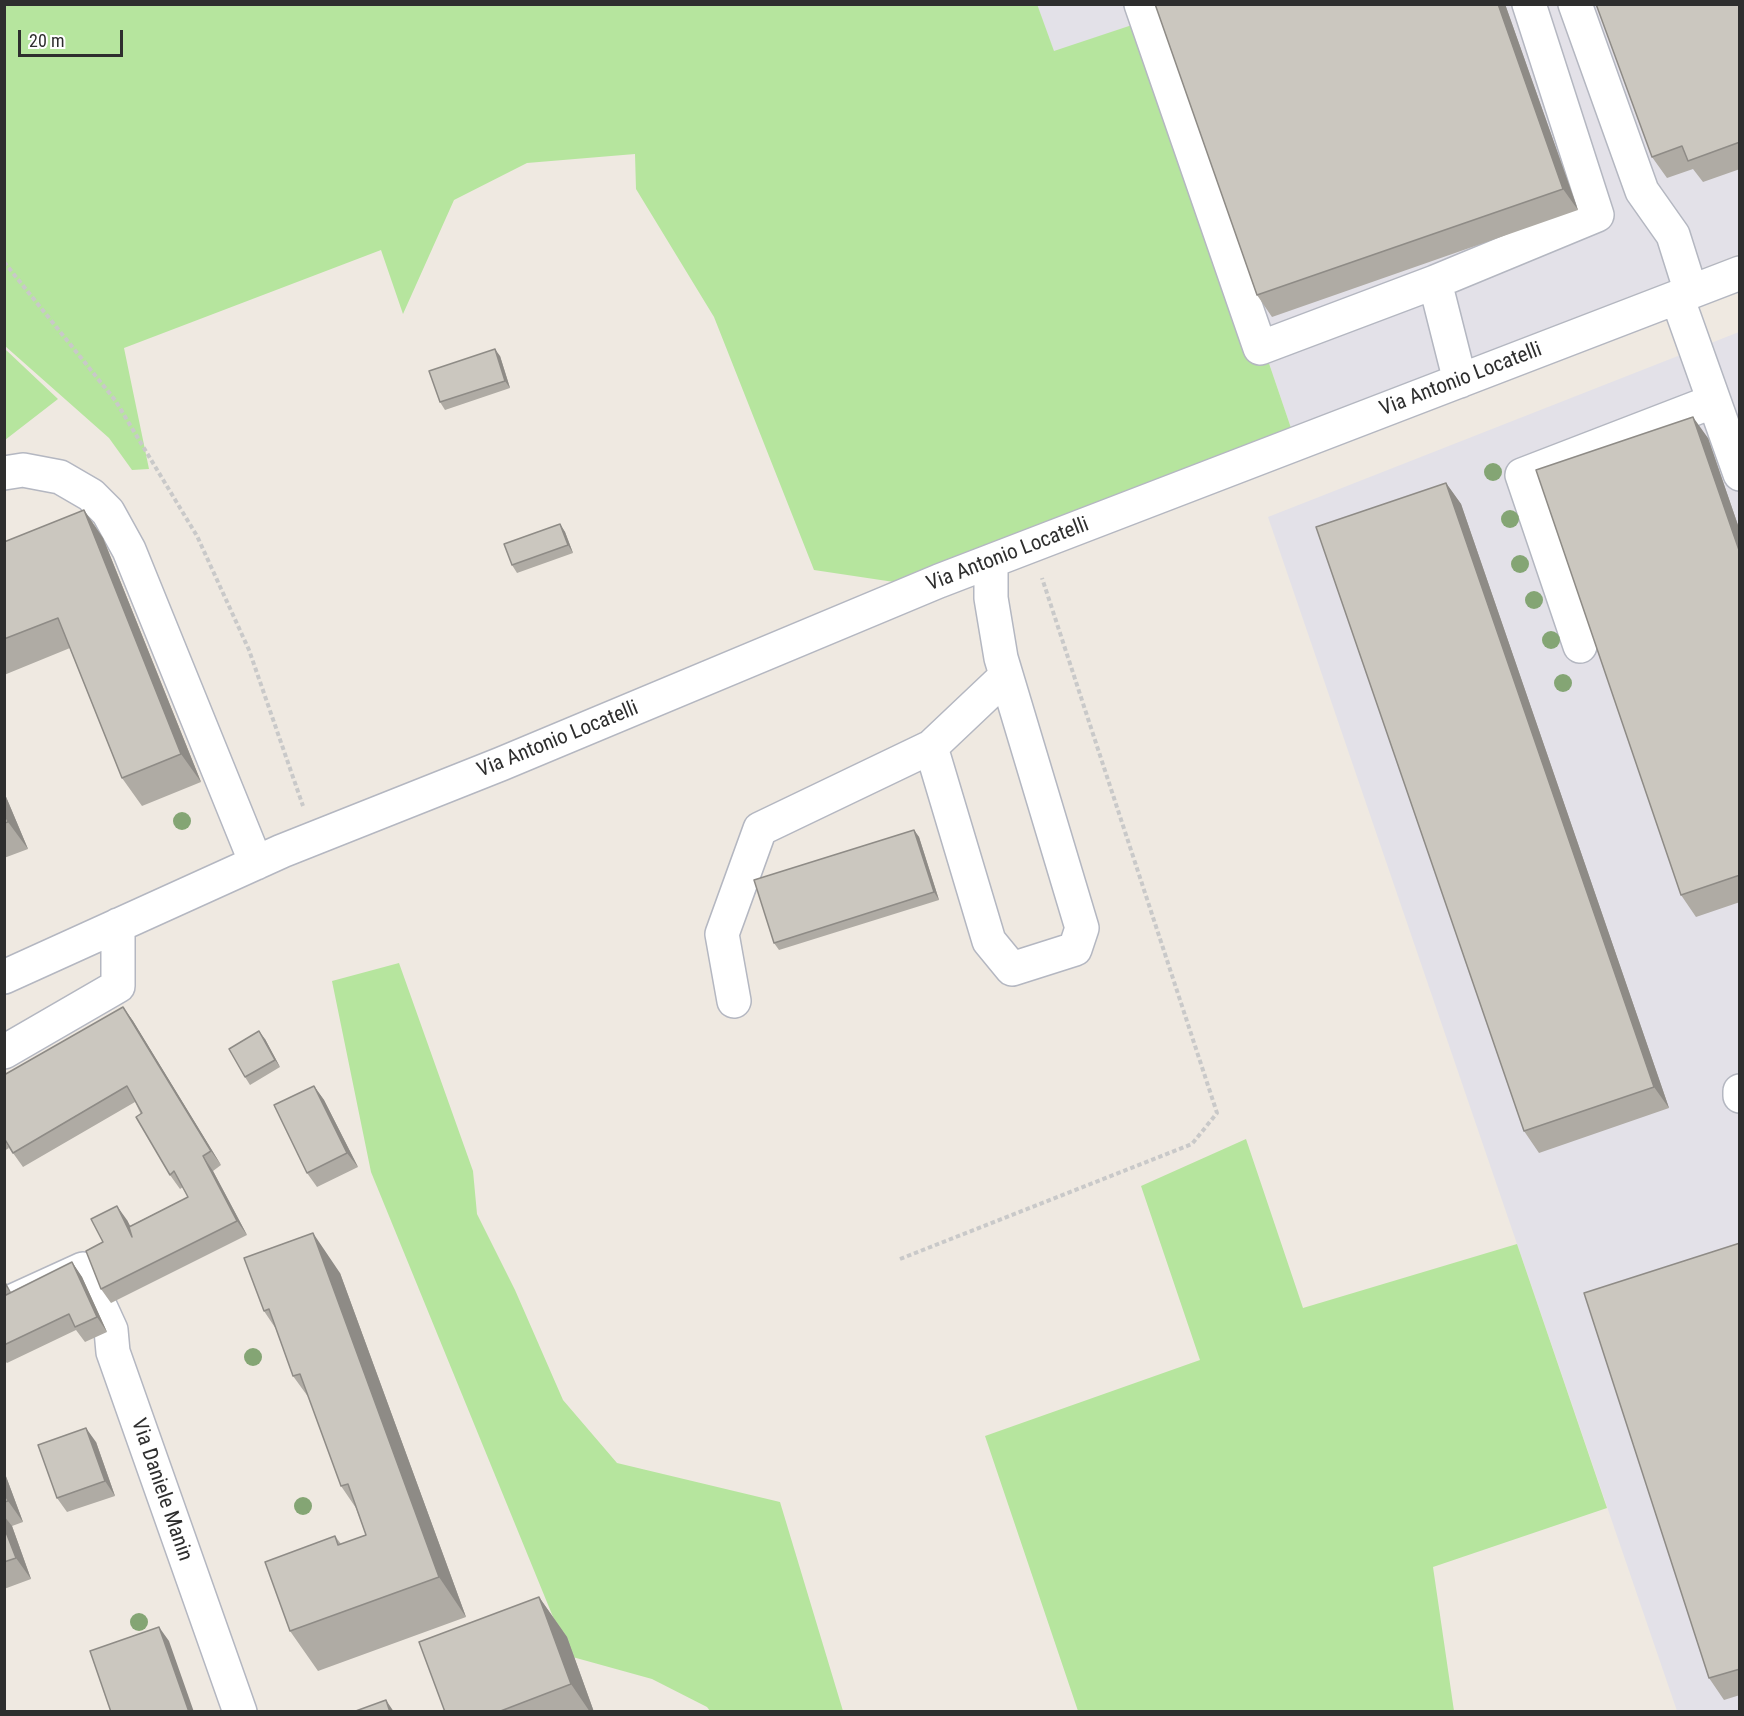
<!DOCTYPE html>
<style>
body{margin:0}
#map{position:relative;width:1744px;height:1716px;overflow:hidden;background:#efe9e1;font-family:"Roboto Condensed",sans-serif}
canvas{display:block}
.frame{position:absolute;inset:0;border:6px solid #2e2e2e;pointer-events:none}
.scale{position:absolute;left:18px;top:30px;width:105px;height:27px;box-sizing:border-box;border:3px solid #2e2e2e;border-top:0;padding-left:8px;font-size:18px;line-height:21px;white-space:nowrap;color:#2e2e2e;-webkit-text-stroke:4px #fff;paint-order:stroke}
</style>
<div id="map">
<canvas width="1744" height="1716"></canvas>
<div class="frame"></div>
<div class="scale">20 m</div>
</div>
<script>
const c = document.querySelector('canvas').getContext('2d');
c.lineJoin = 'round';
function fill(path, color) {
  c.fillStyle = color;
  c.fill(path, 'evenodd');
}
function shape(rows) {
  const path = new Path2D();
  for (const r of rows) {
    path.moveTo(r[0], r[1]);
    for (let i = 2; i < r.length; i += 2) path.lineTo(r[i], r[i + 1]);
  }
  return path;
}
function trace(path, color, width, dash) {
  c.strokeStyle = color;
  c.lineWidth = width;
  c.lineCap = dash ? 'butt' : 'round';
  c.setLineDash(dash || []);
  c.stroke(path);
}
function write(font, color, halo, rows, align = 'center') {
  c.font = font + ' "Roboto Condensed",sans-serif';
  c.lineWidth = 6;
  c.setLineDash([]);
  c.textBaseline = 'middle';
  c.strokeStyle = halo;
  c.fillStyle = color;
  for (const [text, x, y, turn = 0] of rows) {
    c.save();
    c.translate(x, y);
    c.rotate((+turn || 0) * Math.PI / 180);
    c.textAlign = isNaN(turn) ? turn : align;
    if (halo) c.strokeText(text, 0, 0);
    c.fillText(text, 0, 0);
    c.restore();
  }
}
fill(shape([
 [1037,5,1129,5,1136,24,1054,52],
 [1147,5,1739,5,1739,254,1291,428],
 [1739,332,1739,1711,1677,1711,1268,517]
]), '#e3e1e8');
fill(shape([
 [1037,4,1054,51,1135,24,1147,5,1291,428,894,582,814,570,714,317,636,189,635,154,527,163,454,200,403,314,381,250,124,348,149,469,132,470,109,438,5,346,5,5],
 [5,349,58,399,5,440],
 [399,963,473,1171,477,1214,515,1290,563,1400,617,1463,780,1502,843,1711,710,1711,707,1707,652,1679,569,1656,371,1172,332,981],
 [1246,1139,1303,1308,1517,1244,1607,1508,1433,1567,1454,1711,1078,1711,985,1436,1200,1360,1141,1186]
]), '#b6e59e');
const minor = shape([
 [1141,4,1260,348,1435,282,1597,215,1529,4],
 [1575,4,1642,191,1673,235,1691,292],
 [1435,282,1460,381],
 [1677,297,1740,474],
 [4,473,23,470,60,477,91,495,108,512,129,550,256,863],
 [991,561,991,598,1001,658,1082,928,1075,949,1012,969,989,941,931,747,1006,676],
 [1580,646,1522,475,1714,401],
 [4,977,282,851,501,764,939,581,1740,273],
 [734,1001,722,934,760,829,931,747],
 [4,1052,118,986,118,925],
 [1740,1091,1740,1096],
 [4,1305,83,1269,111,1330,113,1352,240,1712]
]);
trace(minor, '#b4b7c1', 36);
trace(shape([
 [4,262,115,400,197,536,249,650,303,806],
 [900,1259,1192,1144,1217,1113,1042,578]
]), '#c9c9c9', 4, [4.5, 3]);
trace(minor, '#fff', 33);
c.fillStyle = '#84a574';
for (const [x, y] of [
 [1493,472],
 [1510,519],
 [1520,564],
 [1534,600],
 [1551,640],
 [1563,683],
 [182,821],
 [253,1357],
 [303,1506],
 [139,1622]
]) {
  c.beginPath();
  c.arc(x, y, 9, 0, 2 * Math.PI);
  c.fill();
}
fill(shape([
 [1155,4,1505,4,1578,210,1272,317,1257,295],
 [1740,4,1740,169,1703,182,1693,169,1667,178,1652,157],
 [500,356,510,388,445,410,440,402],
 [1708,438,1740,531,1740,902,1696,917,1681,895],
 [1446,483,1461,504,1669,1108,1539,1153,1524,1131],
 [84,510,103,538,201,782,142,806,122,778,70,648,4,675,4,542],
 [560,524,565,532,573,553,517,573,512,565],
 [4,792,28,849,4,858],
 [914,830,919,837,939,900,779,950,774,943],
 [123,1007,133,1021,221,1165,213,1171,247,1235,111,1303,101,1289,103,1242,127,1220,130,1226,188,1197,183,1187,180,1189,170,1175,135,1102,23,1167,13,1153],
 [265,1039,280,1067,250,1085,245,1077],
 [314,1086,324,1100,358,1167,317,1187,307,1173],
 [4,1139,9,1148,4,1151],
 [1740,1243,1740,1695,1724,1700,1709,1678],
 [72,1262,82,1277,107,1332,85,1342,76,1330,7,1363,4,1360,4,1279,11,1292],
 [340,1273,466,1617,318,1671,290,1631,335,1536,341,1544,366,1535,356,1508,341,1486,309,1398,293,1376,276,1329,264,1311],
 [96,1442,115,1496,67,1512,57,1498],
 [4,1471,23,1522,12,1526,31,1579,4,1589],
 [539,1597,567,1637,594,1712,445,1712]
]), '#afaba4');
fill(shape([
 [1498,4,1505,4,1578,210,1563,189],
 [495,349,500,356,510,388,505,381],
 [1693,417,1708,438,1740,531,1740,553],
 [1446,483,1461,504,1669,1108,1654,1087],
 [84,510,103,538,201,782,181,754],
 [560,524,565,532,573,553,568,545],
 [4,792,28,849,8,822,4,812],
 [914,830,919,837,939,900,934,892],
 [123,1007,133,1021,221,1165,211,1151],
 [259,1031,265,1039,280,1067,275,1060],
 [314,1086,324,1100,358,1167,347,1153],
 [203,1156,213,1171,247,1235,237,1221],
 [117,1206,127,1220,143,1251,132,1237],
 [313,1233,340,1273,466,1617,439,1577],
 [72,1262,82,1277,107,1332,97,1317],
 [4,1279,11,1293,4,1284],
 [86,1428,96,1442,115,1496,105,1481],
 [4,1471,23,1522,8,1501,4,1492],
 [4,1516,12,1526,31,1579,16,1558,4,1527],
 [539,1597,567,1637,594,1712,590,1712,571,1684],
 [159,1627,169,1641,194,1712,189,1712],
 [386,1700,394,1712,390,1712]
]), '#8e8b86');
const building = shape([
 [1155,4,1498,4,1563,189,1257,295,1155,4],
 [1596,4,1740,4,1740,142,1688,161,1682,146,1652,157,1596,4],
 [495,349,505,381,440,402,429,371,495,349],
 [1693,417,1740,553,1740,875,1681,895,1536,470,1693,417],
 [1446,483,1654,1087,1524,1131,1316,527,1446,483],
 [84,510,181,754,122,778,58,618,4,639,4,542,84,510],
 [560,524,568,545,512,565,504,544,560,524],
 [4,812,8,822,4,823,4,812],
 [914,830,934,892,774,943,754,880,914,830],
 [123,1007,211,1151,203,1156,237,1221,101,1289,86,1251,103,1242,91,1219,117,1206,132,1237,129,1227,188,1197,174,1171,170,1175,136,1117,142,1113,127,1086,13,1153,4,1138,4,1075,123,1007],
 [259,1031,275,1060,245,1077,229,1049,259,1031],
 [314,1086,347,1153,307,1173,274,1105,314,1086],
 [313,1233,439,1577,290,1631,265,1562,335,1536,338,1545,366,1535,348,1484,341,1486,300,1374,293,1376,269,1309,264,1311,244,1258,313,1233],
 [1740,1243,1740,1669,1709,1678,1584,1293,1740,1243],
 [72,1262,97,1317,75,1327,69,1314,4,1345,4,1296,72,1262],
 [86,1428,105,1481,57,1498,38,1445,86,1428],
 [4,1492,8,1501,4,1502,4,1492],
 [4,1527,16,1558,4,1562,4,1527],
 [539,1597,571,1684,498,1712,445,1712,419,1642,539,1597],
 [159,1627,189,1712,111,1712,90,1651,159,1627],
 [386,1700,390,1712,353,1712,386,1700]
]);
fill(building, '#cbc7bf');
trace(building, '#8e8b86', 1.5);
write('21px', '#2e2e2e', '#fff', [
 ["Via Antonio Locatelli",1461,380,-21],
 ["Via Antonio Locatelli",1008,555,-21],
 ["Via Antonio Locatelli",558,740,-22],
 ["Via Daniele Manin",161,1490,71]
]);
</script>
